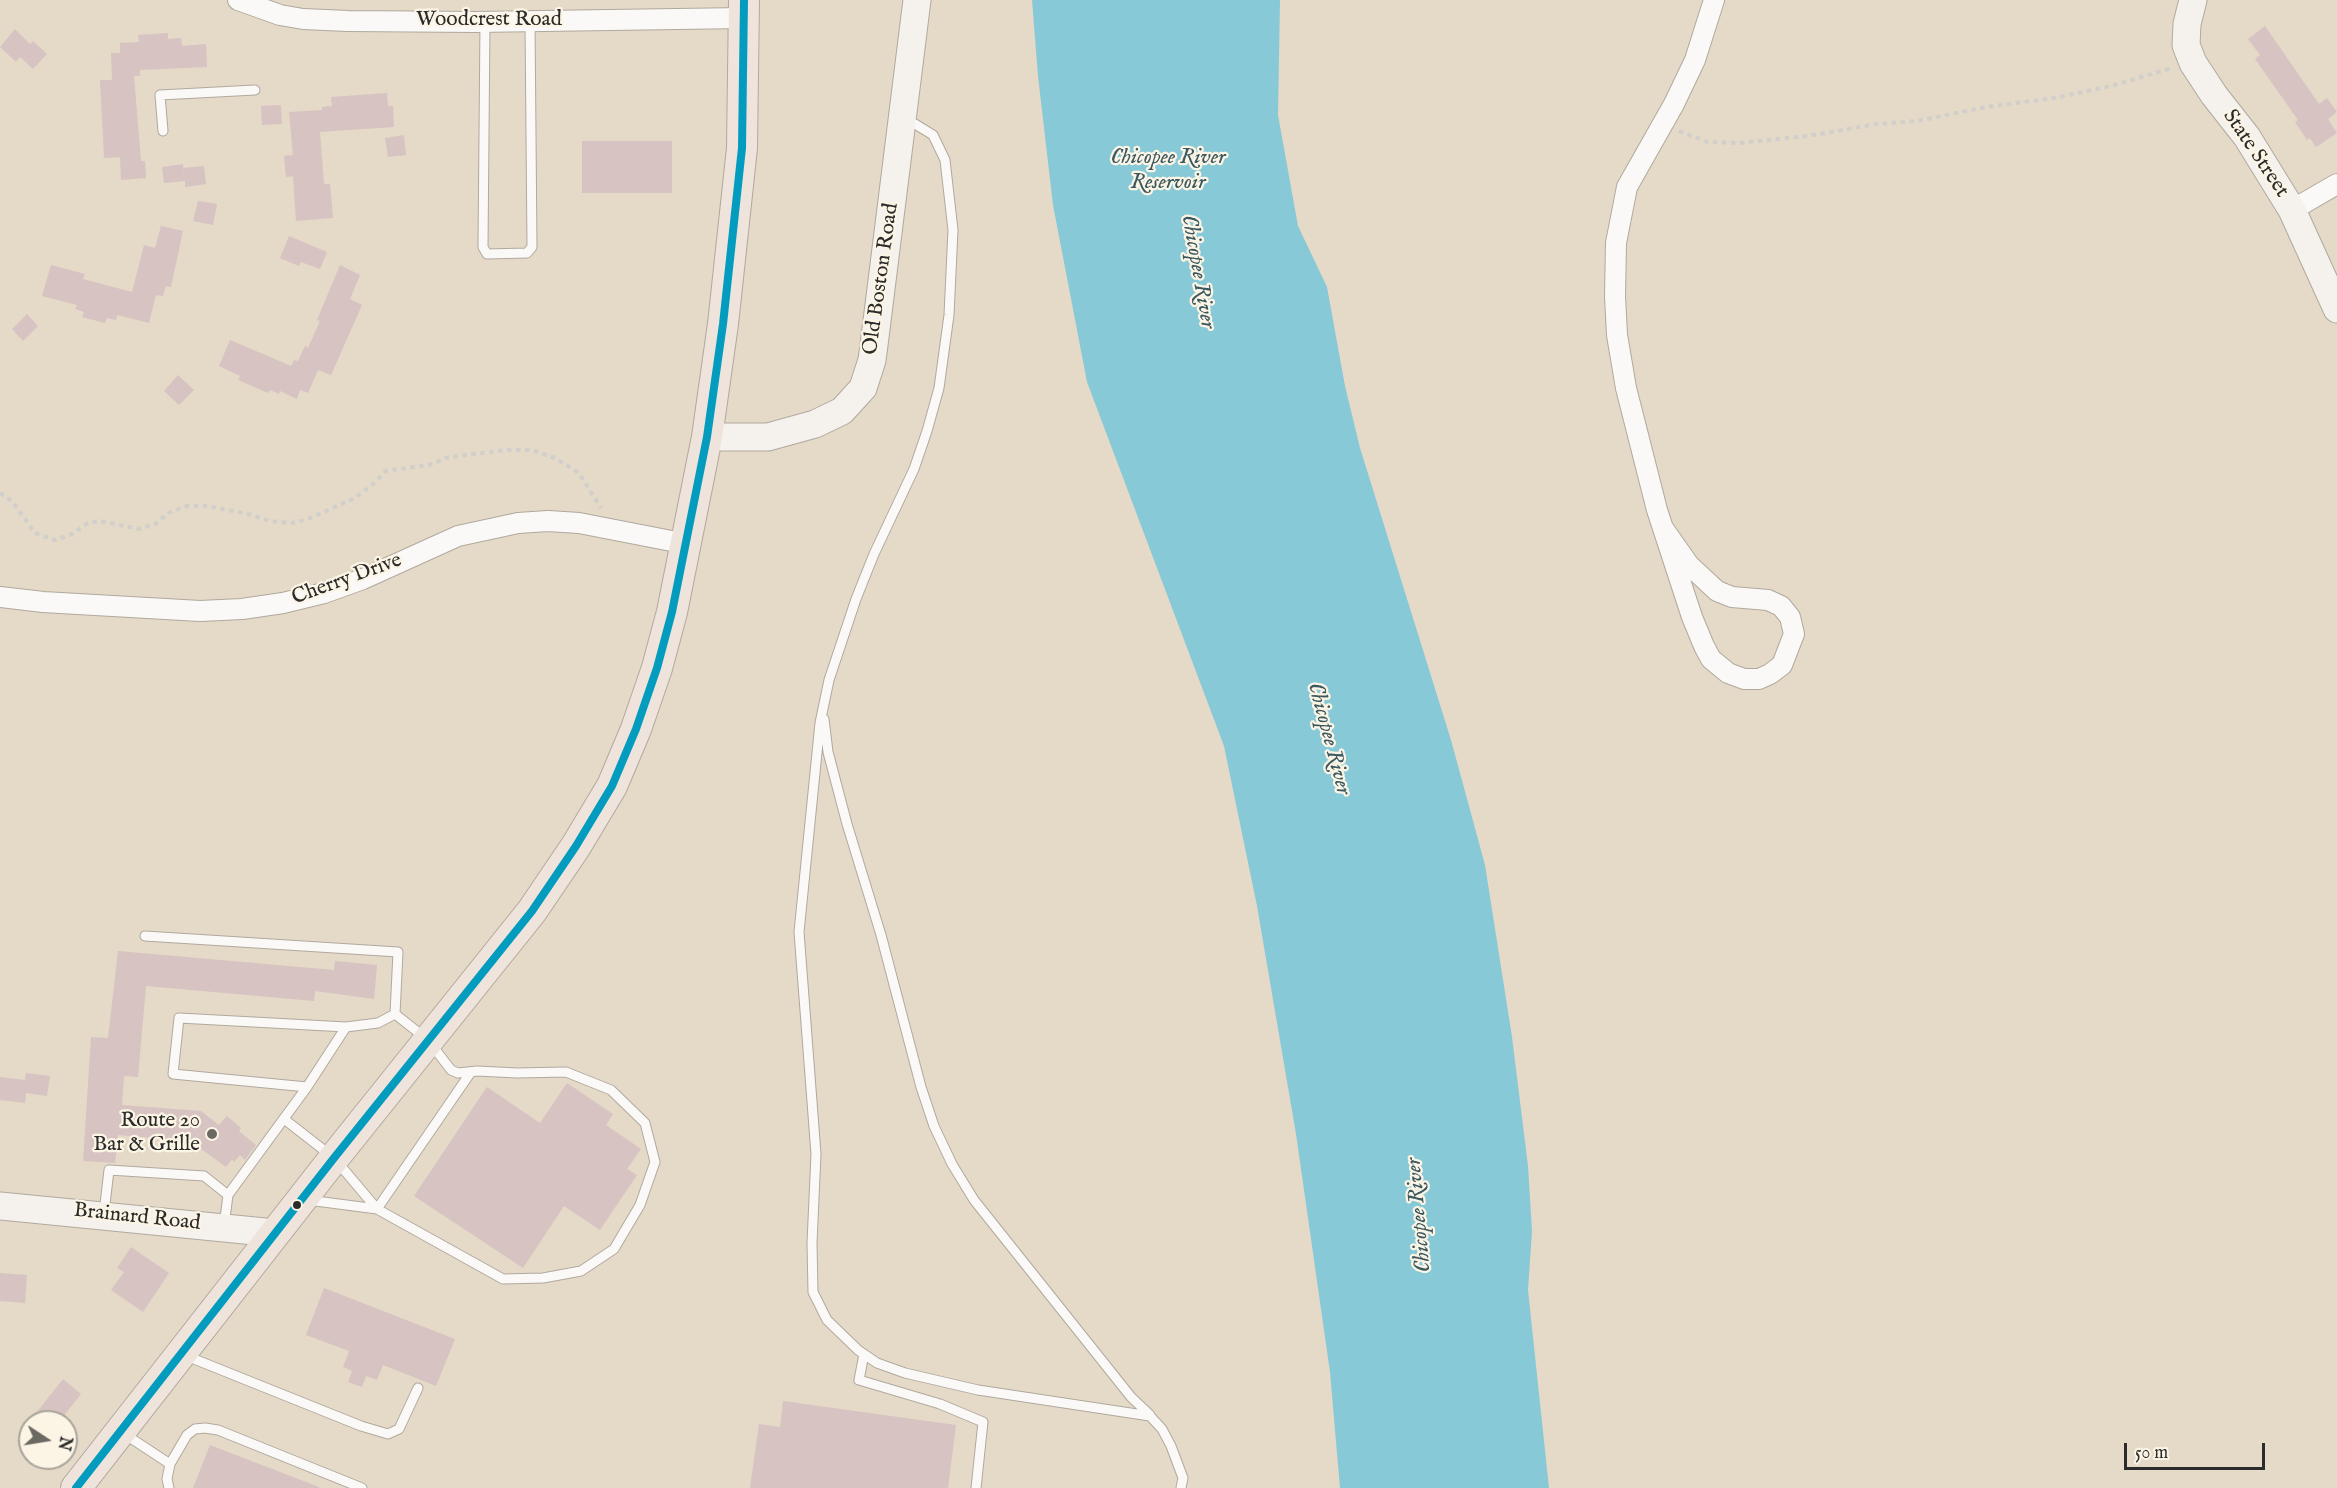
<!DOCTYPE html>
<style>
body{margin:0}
#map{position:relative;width:2337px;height:1488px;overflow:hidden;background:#e5d9c8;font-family:"IM FELL English",serif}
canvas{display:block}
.north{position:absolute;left:18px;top:1410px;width:60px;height:60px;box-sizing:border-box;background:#fcf5e5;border:2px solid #a8a49b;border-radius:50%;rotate:102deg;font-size:16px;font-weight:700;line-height:24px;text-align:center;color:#2b2b2b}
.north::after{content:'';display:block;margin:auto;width:21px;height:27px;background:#6c6862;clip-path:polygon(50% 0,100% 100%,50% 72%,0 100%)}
.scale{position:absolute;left:2124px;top:1443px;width:141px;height:27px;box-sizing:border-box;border:3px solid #2b2b2b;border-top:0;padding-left:8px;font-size:18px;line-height:21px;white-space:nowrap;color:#2b2b2b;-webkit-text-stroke:4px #fcf5e5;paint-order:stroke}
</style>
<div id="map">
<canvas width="2337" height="1488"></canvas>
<div class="north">N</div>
<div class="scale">50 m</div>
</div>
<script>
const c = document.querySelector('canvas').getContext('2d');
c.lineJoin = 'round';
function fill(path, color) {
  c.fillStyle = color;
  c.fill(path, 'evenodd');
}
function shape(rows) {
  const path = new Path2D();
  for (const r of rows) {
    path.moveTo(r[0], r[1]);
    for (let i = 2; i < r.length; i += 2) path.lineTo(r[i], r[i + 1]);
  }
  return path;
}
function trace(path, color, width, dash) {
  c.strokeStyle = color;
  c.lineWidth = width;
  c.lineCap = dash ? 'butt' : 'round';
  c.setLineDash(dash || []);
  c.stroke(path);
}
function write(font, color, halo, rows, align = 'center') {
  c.font = font + ' "IM FELL English",serif';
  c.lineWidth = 4.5;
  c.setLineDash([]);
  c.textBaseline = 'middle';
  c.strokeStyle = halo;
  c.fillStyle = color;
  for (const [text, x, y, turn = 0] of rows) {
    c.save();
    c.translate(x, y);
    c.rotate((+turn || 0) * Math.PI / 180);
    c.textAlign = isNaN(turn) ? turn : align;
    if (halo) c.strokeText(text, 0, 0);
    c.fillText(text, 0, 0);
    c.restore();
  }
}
fill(shape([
 [1032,0,1280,0,1278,115,1298,226,1327,287,1345,386,1360,448,1451,740,1485,865,1512,1037,1528,1166,1532,1231,1528,1290,1549,1488,1340,1488,1330,1372,1296,1134,1257,906,1224,746,1087,382,1053,205,1038,76]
]), '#87c9d7');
fill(shape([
 [2265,26,2319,104,2327,98,2337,112,2328,119,2337,133,2316,147,2310,138,2307,140,2295,122,2298,120,2255,59,2260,55,2248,39],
 [15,29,30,44,33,41,47,54,33,69,20,57,16,62,0,47],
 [168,33,168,39,181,38,182,46,206,44,207,67,140,70,140,76,134,76,141,161,145,161,146,178,121,180,120,157,104,158,100,80,112,80,111,53,120,53,120,43,139,42,138,35],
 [387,93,388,106,393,106,394,127,320,132,324,184,330,184,333,218,296,221,293,176,286,177,284,156,293,155,289,112,322,110,322,107,332,106,331,97],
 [281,105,282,124,262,125,261,106],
 [404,135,406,155,388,157,385,138],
 [582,141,672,141,672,193,582,193],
 [183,164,184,175,183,168,204,166,206,184,185,187,185,181,164,183,162,167],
 [198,201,217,204,213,225,193,221],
 [161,226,183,231,171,287,166,286,163,296,156,295,149,323,117,315,116,320,107,318,105,323,82,317,84,312,75,309,77,305,42,296,51,265,85,274,83,279,132,292,144,245,155,248],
 [289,236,327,252,320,269,301,262,299,266,280,258],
 [340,265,360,275,350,299,362,305,331,375,318,370,308,393,300,390,297,399,280,391,279,394,270,390,268,393,238,380,240,376,219,366,230,340,291,366,294,360,298,361,305,346,308,348,320,321,317,320],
 [27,314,38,326,23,341,12,329],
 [178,375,194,390,179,405,164,391],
 [118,951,334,970,335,961,377,965,374,999,315,991,314,1001,146,986,138,1077,124,1076,122,1105,201,1111,219,1125,227,1116,241,1128,239,1131,256,1145,245,1160,240,1155,234,1162,232,1159,226,1167,190,1141,118,1135,115,1163,83,1161,91,1037,108,1038],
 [26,1073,50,1076,47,1096,26,1093,25,1103,0,1100,0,1077,25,1080],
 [567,1083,613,1114,606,1125,641,1149,627,1169,637,1175,600,1230,564,1206,523,1268,414,1196,487,1087,540,1123],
 [131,1247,169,1273,143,1312,111,1290,124,1272,117,1268],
 [0,1273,27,1275,25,1303,0,1301],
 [324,1288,455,1339,436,1386,383,1365,377,1380,366,1376,362,1387,348,1382,352,1371,343,1367,349,1351,306,1335],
 [63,1379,81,1394,59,1422,46,1422,36,1413],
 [783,1401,956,1425,948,1488,750,1488,759,1424,780,1427],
 [210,1445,319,1487,319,1488,193,1488]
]), '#d6c3c2');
const lane = shape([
 [485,21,483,247,487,254,527,253,532,247,530,21],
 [906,123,915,124,933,135,945,160,953,230,949,315,939,388,927,431,914,469,874,554,856,599,829,680,820,723,799,932,816,1154,812,1243,813,1292,827,1320,858,1350,877,1363,905,1373,978,1390,1150,1416,1162,1429,1171,1446,1183,1478,1181,1488],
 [163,131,160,95,255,90],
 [824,719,828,752,847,824,881,935,921,1087,934,1126,952,1164,974,1200,1131,1397,1150,1415],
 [145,936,398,952,395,1014],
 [346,1027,307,1087,173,1074,179,1018,346,1027,378,1023,395,1014,428,1040,451,1070,458,1073,477,1071,517,1073,566,1072,611,1090,645,1123,655,1162,640,1205,614,1249,581,1271,543,1278,503,1279,377,1209,471,1072],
 [284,1119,334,1158,377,1209],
 [308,1200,377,1209],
 [104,1213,109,1170,204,1176,228,1195],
 [224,1226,228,1195,307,1087],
 [864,1354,859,1380,940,1404,983,1422,976,1488],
 [184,1355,361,1426,388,1434,399,1429,418,1388],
 [123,1433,170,1464],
 [169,1488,167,1479,170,1464,187,1435,195,1429,205,1428,218,1430,362,1488]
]);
const street = shape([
 [238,0,280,15,303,19,348,21,476,22,744,18],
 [2292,210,2337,184],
 [1663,528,1689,565,1717,591,1732,597,1768,600,1781,606,1790,617,1794,634,1782,665,1770,674,1759,679,1744,679,1728,673,1711,659,1704,646,1692,617,1657,510,1626,388,1617,335,1615,296,1616,243,1627,187,1674,104,1695,60,1714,0],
 [0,597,43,602,200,611,242,609,283,603,324,593,363,579,458,536,518,523,548,521,579,523,687,544]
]);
const secondary = shape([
 [2193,0,2187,24,2186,45,2193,63,2214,95,2247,137,2292,210,2337,309],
 [707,437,768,437,815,424,842,411,863,388,872,360,874,345,917,0],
 [0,1206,275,1233]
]);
const primary = shape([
 [76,1488,334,1158,532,911,576,846,612,786,636,729,657,668,672,612,707,437,723,324,742,148,744,0]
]);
trace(lane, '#b0a99e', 11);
trace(street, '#b0a99e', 22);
trace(secondary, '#b0a99e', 29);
trace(primary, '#b0a99e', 32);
trace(shape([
 [1679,131,1708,142,1739,143,1807,136,1877,124,1917,121,1986,107,2054,98,2111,86,2172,68],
 [0,493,12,501,35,533,55,540,72,534,88,523,100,521,139,529,155,524,170,512,187,506,208,506,248,514,270,521,292,523,308,519,353,499,371,486,386,471,433,464,445,458,465,455,507,450,532,450,555,458,579,473,601,508]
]), '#d1cfcb', 4, [4.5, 4.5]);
trace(lane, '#fbf9f7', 9);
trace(street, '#fbf9f7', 20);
trace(secondary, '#f5f1ed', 27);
trace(primary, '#eee4dc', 30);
trace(shape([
 [76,1488,334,1158,532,911,576,846,612,786,636,729,657,668,672,612,707,437,723,324,742,148,744,0]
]), '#049cbe', 8);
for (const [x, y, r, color] of [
 [212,1134,6,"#6c6862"],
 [297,1205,5,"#2b2b2b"]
]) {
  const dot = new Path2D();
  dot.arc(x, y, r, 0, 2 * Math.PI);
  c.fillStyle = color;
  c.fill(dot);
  trace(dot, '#fcf5e5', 2);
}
write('21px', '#2b2b2b', '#fcf5e5', [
 ["Woodcrest Road",489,21],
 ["State Street",2255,154,56],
 ["Old Boston Road",882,279,-82],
 ["Cherry Drive",347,580,-20],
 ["Brainard Road",137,1218,6]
]);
write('21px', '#2b2b2b', '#fcf5e5', [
 ["Route 20",200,1122],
 ["Bar & Grille",200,1146]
], 'right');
write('italic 22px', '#3b5860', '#fcf5e5', [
 ["Chicopee River",1168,158],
 ["Reservoir",1168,183],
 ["Chicopee River",1197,272,80],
 ["Chicopee River",1328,739,75],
 ["Chicopee River",1420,1215,-95]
]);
</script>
